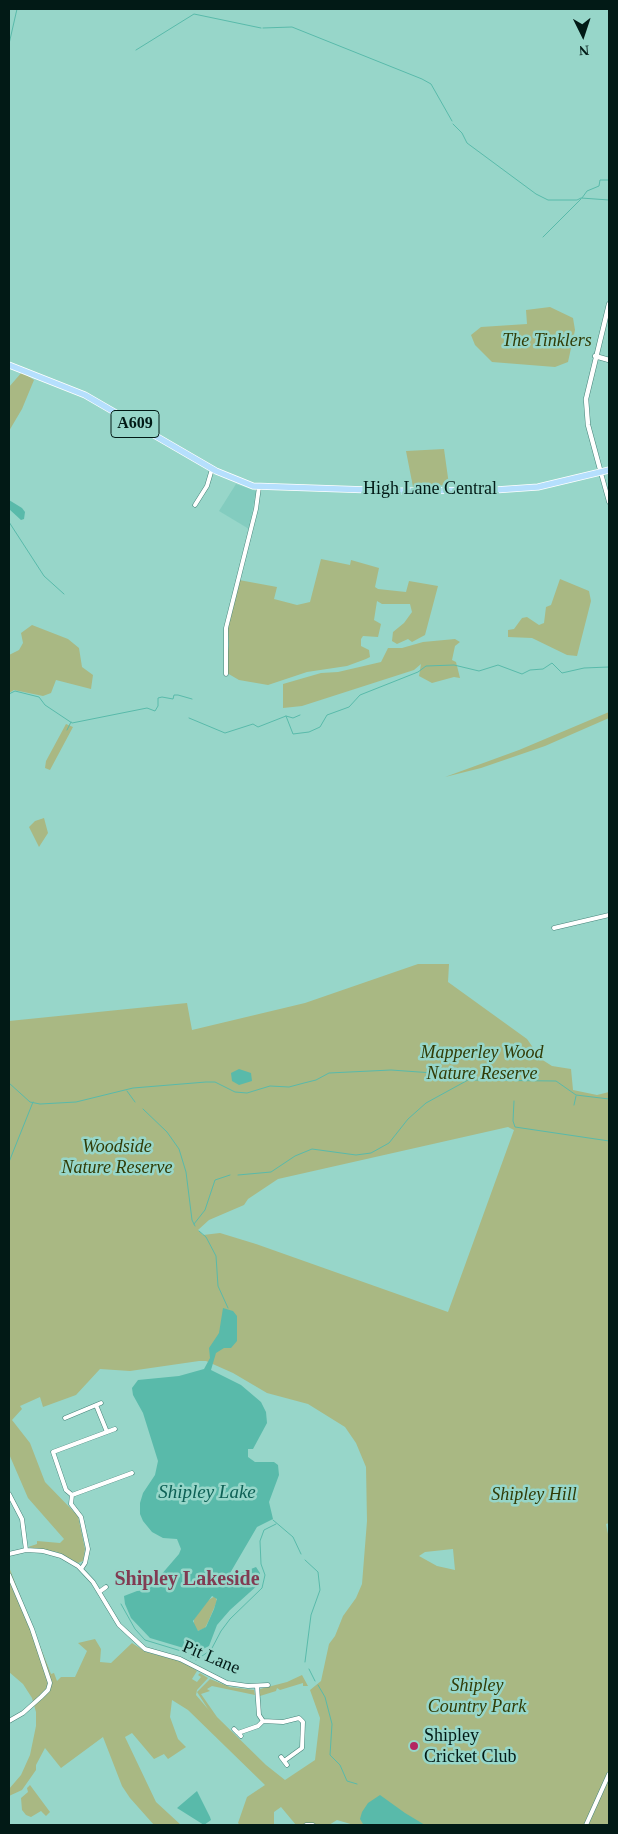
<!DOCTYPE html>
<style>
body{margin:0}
#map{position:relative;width:618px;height:1834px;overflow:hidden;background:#97d6c9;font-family:Georgia,serif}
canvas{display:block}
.frame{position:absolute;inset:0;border:10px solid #021a16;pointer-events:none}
.north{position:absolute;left:558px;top:10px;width:50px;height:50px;-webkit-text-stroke:4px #97d6c9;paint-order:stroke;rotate:176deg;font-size:14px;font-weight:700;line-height:20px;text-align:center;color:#021a16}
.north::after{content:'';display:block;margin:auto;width:18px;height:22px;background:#021a16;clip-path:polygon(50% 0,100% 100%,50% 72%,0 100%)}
</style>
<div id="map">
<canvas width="618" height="1834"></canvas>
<div class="frame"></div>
<div class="north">N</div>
</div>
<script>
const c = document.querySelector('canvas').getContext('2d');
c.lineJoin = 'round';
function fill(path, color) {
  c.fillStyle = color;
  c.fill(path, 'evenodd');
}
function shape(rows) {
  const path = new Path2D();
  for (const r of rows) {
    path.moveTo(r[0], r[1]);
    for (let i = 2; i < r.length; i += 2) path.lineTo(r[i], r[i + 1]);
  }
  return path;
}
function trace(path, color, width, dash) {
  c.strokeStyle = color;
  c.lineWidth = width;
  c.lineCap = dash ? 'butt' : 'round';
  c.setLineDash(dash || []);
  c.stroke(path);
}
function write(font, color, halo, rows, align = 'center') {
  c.font = font + ' Georgia,serif';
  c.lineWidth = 5;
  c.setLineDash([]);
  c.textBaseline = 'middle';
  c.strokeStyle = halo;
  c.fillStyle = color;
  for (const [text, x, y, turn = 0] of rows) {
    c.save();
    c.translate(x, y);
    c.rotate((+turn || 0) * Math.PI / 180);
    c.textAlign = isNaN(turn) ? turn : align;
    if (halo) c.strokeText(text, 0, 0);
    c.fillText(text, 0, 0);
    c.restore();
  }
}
fill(shape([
 [236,484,256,491,249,529,219,511]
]), '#83ccbf');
fill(shape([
 [550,307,573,318,575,330,568,362,555,367,492,362,475,345,471,335,481,327,527,324,526,310],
 [22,372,34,380,22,409,9,431,9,387],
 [444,449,449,485,413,487,406,451],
 [321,559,350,565,351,560,379,568,375,587,378,589,406,592,409,581,438,586,425,635,412,642,408,639,397,644,392,641,393,632,404,623,412,612,410,604,382,604,377,601,374,620,381,624,378,637,363,636,361,639,361,646,369,650,370,657,366,659,347,666,307,672,268,685,239,680,227,673,225,670,229,645,228,629,239,580,277,587,274,599,297,605,310,602],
 [560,579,589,591,591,601,577,656,567,655,532,638,508,637,508,630,514,629,522,618,527,617,539,625,544,623,546,607,551,605],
 [32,625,68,639,79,648,82,667,93,675,91,689,56,680,51,693,43,696,14,690,9,693,9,655,19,650,23,643,21,633],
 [455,639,460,642,455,646,452,660,456,662,460,678,454,677,432,683,419,676,421,664,414,670,302,706,283,708,283,684,321,673,338,672,381,662,388,648,402,648,423,642],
 [609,712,609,718,545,746,481,768,445,777,519,750],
 [66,724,73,727,50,770,45,768,46,761],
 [44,818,48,833,39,847,29,827,35,821],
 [418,964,449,964,448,982,527,1039,541,1059,552,1066,571,1069,573,1090,597,1095,609,1092,609,1523,606,1524,609,1539,609,1825,354,1825,337,1820,329,1825,296,1825,281,1807,274,1812,274,1825,240,1825,238,1823,247,1797,265,1785,188,1710,172,1700,170,1717,178,1739,186,1747,168,1759,164,1754,154,1759,132,1733,125,1737,156,1802,181,1825,154,1825,130,1798,122,1786,103,1737,61,1768,45,1748,36,1765,36,1770,22,1790,9,1796,9,1789,21,1775,30,1755,36,1726,36,1712,32,1698,23,1684,9,1672,9,1567,51,1674,54,1673,57,1681,61,1677,75,1677,87,1651,78,1643,95,1639,101,1649,100,1662,111,1663,132,1643,146,1652,176,1660,192,1667,197,1671,192,1679,197,1682,201,1677,198,1675,200,1673,208,1678,197,1690,196,1695,242,1749,208,1709,197,1692,210,1679,230,1687,254,1690,255,1695,212,1686,207,1689,210,1691,201,1694,217,1717,266,1765,285,1780,315,1760,320,1718,310,1690,321,1681,329,1644,335,1636,343,1616,356,1598,362,1584,367,1521,366,1467,356,1443,345,1427,308,1404,267,1393,233,1373,206,1361,199,1361,130,1371,100,1369,76,1395,43,1407,40,1397,20,1406,22,1409,12,1420,30,1443,45,1482,78,1516,85,1549,83,1561,78,1563,57,1552,28,1547,37,1544,37,1541,60,1543,64,1539,28,1498,9,1454,9,1021,187,1003,192,1030,305,1003],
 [508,1127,514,1130,448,1312,256,1244,220,1233,203,1235,198,1230,209,1220,244,1205,248,1199,278,1179],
 [453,1549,455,1570,437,1566,419,1556,425,1552],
 [215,1596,217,1601,209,1620,205,1628,198,1631,194,1626,194,1619,207,1601],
 [302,1675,308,1686,303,1686,303,1683,280,1690,277,1688,276,1691,260,1696,260,1689,287,1682],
 [30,1785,50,1812,46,1816,41,1811,31,1817,26,1815,22,1810,21,1798,28,1792,27,1788]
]), '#a9b883');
fill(shape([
 [9,500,22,508,25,512,24,519,21,520,9,509],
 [239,1069,251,1073,252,1081,239,1085,232,1081,231,1073],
 [223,1308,233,1311,237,1316,237,1341,231,1348,224,1348,216,1353,211,1370,241,1385,261,1402,266,1412,267,1423,253,1449,248,1449,248,1457,255,1462,274,1462,278,1465,279,1475,269,1502,273,1519,257,1527,226,1580,226,1584,229,1585,241,1573,256,1567,260,1573,259,1584,230,1610,217,1625,209,1646,197,1652,150,1638,131,1618,125,1604,124,1596,137,1591,148,1590,179,1554,181,1549,177,1539,163,1538,152,1532,143,1521,140,1514,140,1503,143,1493,155,1475,158,1461,143,1413,133,1395,132,1388,138,1380,179,1376,204,1369,210,1358,209,1348,219,1333],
 [212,1596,217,1599,214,1609,206,1627,198,1631,193,1621],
 [197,1791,210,1817,211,1820,204,1825,177,1808],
 [380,1795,405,1813,425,1825,363,1824,360,1819,362,1812,368,1803]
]), '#59baaa');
trace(shape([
 [263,28,292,27,422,79,431,84,452,121],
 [9,44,17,9],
 [136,50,194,14,261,28],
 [453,124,462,133,467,143,536,194,548,200,577,200,581,198,609,200],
 [582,198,587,191,599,186,600,180,608,180],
 [543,237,581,199],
 [9,522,44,576,64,594],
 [9,694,15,691,39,697,45,705,72,723,147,708,155,711,158,706,158,698,162,697,173,699,174,695,178,695,192,699],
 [286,716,293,734,309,732,320,727,327,715,349,707,360,695,418,672,426,666,454,665,479,671,498,665,522,674,530,670,543,669,552,663,562,673,584,668,609,667],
 [189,718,225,733,253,724,258,727,286,716,293,718,300,715],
 [67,730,71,722],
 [468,1080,556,1081,576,1095,609,1099],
 [9,1083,30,1102,40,1104,76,1102,133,1088,206,1082,215,1082,235,1092,247,1093,270,1086,289,1087,304,1083,316,1080,329,1073,391,1070,433,1073,462,1080],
 [127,1091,135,1102],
 [514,1101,513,1121,515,1127,609,1141],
 [574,1105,576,1096],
 [143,1109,167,1132,179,1149,186,1172,192,1220,195,1226],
 [9,1162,33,1102],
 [238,1175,271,1172,295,1156,312,1149,356,1155,371,1153,389,1143,408,1119,426,1103,468,1080],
 [194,1224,205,1210,215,1180,230,1175],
 [199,1231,206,1237,216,1256,218,1286,228,1308],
 [273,1520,293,1537,301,1554],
 [305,1560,318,1572,320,1590,311,1615,305,1662],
 [121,1604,135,1629,145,1640,191,1654,191,1658],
 [196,1660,211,1650,221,1631,230,1619,262,1588,265,1575,261,1564,260,1541,264,1530,276,1524],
 [309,1669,315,1681],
 [318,1685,325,1697,332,1724,330,1755,340,1765,347,1781,357,1784]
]), '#59baaa', 1);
const minor = shape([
 [601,473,609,502],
 [195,505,207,486,212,469],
 [226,674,226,628,256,509,259,487],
 [554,928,609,915],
 [96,1405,107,1432],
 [65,1418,101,1403],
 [9,1494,22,1519,26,1550],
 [72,1495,66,1490,53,1452,115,1429],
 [72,1495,71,1504,81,1517,88,1549,85,1563,81,1569],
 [72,1495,132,1473],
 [9,1554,26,1550,43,1551,61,1556,78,1566,93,1582,119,1625,145,1649,180,1659,227,1683,248,1686,268,1685],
 [9,1575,32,1629,50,1683,48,1690,41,1697,23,1713,9,1721],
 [99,1592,106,1587],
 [257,1686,259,1715,263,1721,283,1722,299,1718,303,1722,302,1748,284,1761],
 [234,1729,241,1736],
 [238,1733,258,1726,263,1721],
 [281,1757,287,1765],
 [306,1825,313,1825],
 [586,1825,609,1774]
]);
const tertiary = shape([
 [595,356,609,360],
 [601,473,588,425,586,399,609,304]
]);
const primary = shape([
 [9,365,85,395,216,471,253,486,399,491,495,490,538,487,609,470]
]);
trace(minor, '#468379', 5);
trace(tertiary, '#468379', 5.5);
trace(primary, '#fff', 7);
trace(minor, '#fff', 4);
trace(tertiary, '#fff', 4.5);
trace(primary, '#b5dffd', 5.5);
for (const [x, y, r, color] of [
 [414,1746,5,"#b32761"]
]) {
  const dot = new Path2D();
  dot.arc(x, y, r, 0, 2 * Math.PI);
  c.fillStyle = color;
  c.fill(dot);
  trace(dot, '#97d6c9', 2);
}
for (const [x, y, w] of [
 [135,424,48]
]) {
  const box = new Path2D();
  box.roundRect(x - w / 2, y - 13.5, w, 27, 4);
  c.fillStyle = '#97d6c9';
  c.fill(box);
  trace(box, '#021a16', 1);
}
write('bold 16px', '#021a16', null, [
 ["A609",135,424]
]);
write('italic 18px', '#313c07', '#97d6c9', [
 ["The Tinklers",547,341],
 ["Mapperley Wood",482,1053],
 ["Nature Reserve",482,1074],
 ["Woodside",117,1147],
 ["Nature Reserve",117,1168],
 ["Shipley Hill",534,1495],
 ["Shipley",477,1686],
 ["Country Park",477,1707]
]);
write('18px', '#021a16', '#97d6c9', [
 ["High Lane Central",430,489],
 ["Pit Lane",211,1658,23]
]);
write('18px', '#021a16', '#97d6c9', [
 ["Shipley",424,1736],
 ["Cricket Club",424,1757]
], 'left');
write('italic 19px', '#0d6055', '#97d6c9', [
 ["Shipley Lake",207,1493]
]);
write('bold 20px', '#813b52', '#97d6c9', [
 ["Shipley Lakeside",187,1580]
]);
</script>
